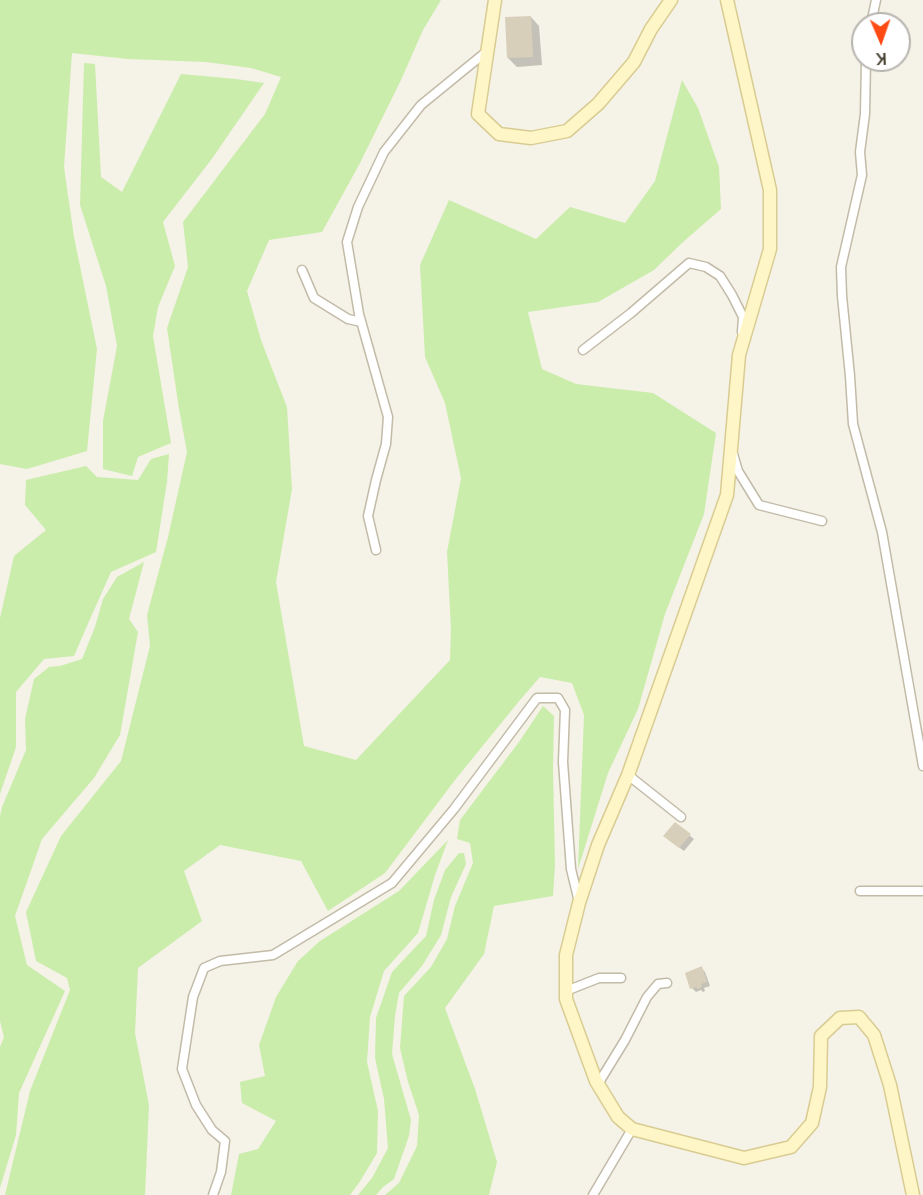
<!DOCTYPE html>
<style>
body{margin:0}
#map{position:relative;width:923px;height:1195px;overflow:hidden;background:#f5f2e7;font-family:Raleway,sans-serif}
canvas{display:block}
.north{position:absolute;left:851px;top:12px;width:60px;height:60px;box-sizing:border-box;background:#fff;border:2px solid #b6b4ae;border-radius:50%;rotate:178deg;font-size:16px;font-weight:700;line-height:24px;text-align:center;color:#494335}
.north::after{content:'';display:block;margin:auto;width:21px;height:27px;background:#ff4a14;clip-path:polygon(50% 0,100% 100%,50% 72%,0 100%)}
</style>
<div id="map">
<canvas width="923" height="1195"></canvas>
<div class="north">K</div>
</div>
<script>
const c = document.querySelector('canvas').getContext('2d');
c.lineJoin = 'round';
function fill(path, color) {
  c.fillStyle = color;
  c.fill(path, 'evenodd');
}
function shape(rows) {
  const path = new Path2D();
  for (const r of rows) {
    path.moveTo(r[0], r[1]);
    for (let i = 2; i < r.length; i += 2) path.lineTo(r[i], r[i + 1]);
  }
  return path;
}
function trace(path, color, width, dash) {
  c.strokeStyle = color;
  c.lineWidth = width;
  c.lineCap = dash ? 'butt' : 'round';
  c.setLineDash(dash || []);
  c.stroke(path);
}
fill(shape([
 [0,0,441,0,423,30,401,80,359,165,322,232,269,240,247,291,261,340,287,407,292,489,276,582,304,746,356,760,450,660,451,629,447,552,461,478,445,403,425,357,420,265,449,200,536,239,570,207,625,223,655,181,682,80,698,108,719,167,721,209,683,242,654,270,598,302,528,312,542,369,576,384,653,393,716,433,704,514,665,614,638,709,608,773,578,869,584,715,572,683,540,677,520,700,455,780,385,873,328,911,301,861,220,845,184,871,202,921,138,968,135,1033,149,1105,145,1195,5,1195,30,1091,70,990,67,978,36,961,26,912,61,836,121,761,150,646,147,615,168,537,187,452,179,409,167,328,188,267,183,222,265,114,281,77,251,68,206,62,128,59,72,53,64,167,74,237,97,349,87,451,27,469,0,464],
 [84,63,95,64,101,177,122,192,181,74,236,79,264,83,211,160,163,222,175,266,158,307,153,336,171,443,138,457,132,476,103,469,103,421,117,346,106,286,80,205],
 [169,454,167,482,156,552,111,572,90,619,74,656,44,659,16,692,16,747,0,794,0,618,14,556,46,530,25,505,26,480,86,466,97,477,138,480,151,459],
 [144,562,129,619,138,632,120,735,94,778,42,839,15,916,27,965,65,991,19,1093,16,1135,0,1188,0,1047,4,1037,0,1021,0,816,2,807,26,750,25,719,34,679,49,667,60,666,82,659,95,627,103,599,117,577],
 [543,706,554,716,553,768,555,865,553,896,494,906,484,954,445,1008,475,1089,497,1162,489,1195,385,1195,399,1183,417,1146,419,1115,408,1082,400,1048,404,996,431,967,447,939,455,906,473,863,470,843,457,839,460,820,519,742],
 [448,840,435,875,418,933,384,971,370,1017,367,1062,378,1111,377,1153,359,1183,350,1195,231,1195,239,1154,258,1149,276,1121,242,1103,240,1082,265,1076,259,1045,276,997,298,961,320,941,399,891],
 [459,853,464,853,466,864,451,897,441,935,422,966,399,993,395,1016,392,1054,411,1120,409,1136,394,1179,383,1187,376,1195,358,1195,372,1178,388,1148,384,1099,375,1058,376,1018,392,972,426,936,434,900,445,870]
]), '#caedab');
fill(shape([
 [531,17,539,26,542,65,517,67,508,58],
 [675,824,694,839,684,851,669,840],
 [701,968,705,972,710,986,704,988,705,991,703,992,701,990,696,992,692,988]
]), '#0003');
fill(shape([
 [531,16,533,57,507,58,505,17],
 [675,822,691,834,679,848,663,836],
 [702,966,707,982,701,984,702,987,698,989,696,987,690,989,685,973]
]), '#d8cfbb');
const street = shape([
 [871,24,876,0],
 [866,60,865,114,860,152,862,175,841,267,842,296,850,376,853,424,882,532,923,766],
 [302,270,314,298,348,319,361,322],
 [583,350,631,313,689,263,706,267,720,276,732,295,743,317,742,332],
 [733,454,738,471,759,505,822,521],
 [376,550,368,516,376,480,386,444,388,417,359,314,347,242,358,207,384,152,421,105,486,52],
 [628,775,681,817],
 [860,891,923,891],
 [566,991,599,978,621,978],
 [598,1084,625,1040,647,997,658,984,667,983],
 [213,1195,221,1172,225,1141,212,1130,196,1105,182,1069,193,997,204,968,220,961,273,955,392,883,454,809,537,698,558,698,565,710,563,762,571,869,579,902],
 [593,1195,632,1129]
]);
const secondary = shape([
 [495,0,478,114,499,134,531,138,567,131,598,104,634,62,651,29,671,0],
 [727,0,770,190,770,249,739,355,727,495,628,775,598,845,579,903,566,955,566,999,596,1081,618,1117,632,1129,744,1158,791,1147,812,1123,820,1087,821,1036,840,1018,859,1017,874,1035,890,1085,913,1195]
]);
trace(street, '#c2bba8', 11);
trace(secondary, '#d9cc92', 15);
trace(street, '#fff', 8);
trace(secondary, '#fff6c7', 12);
</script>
